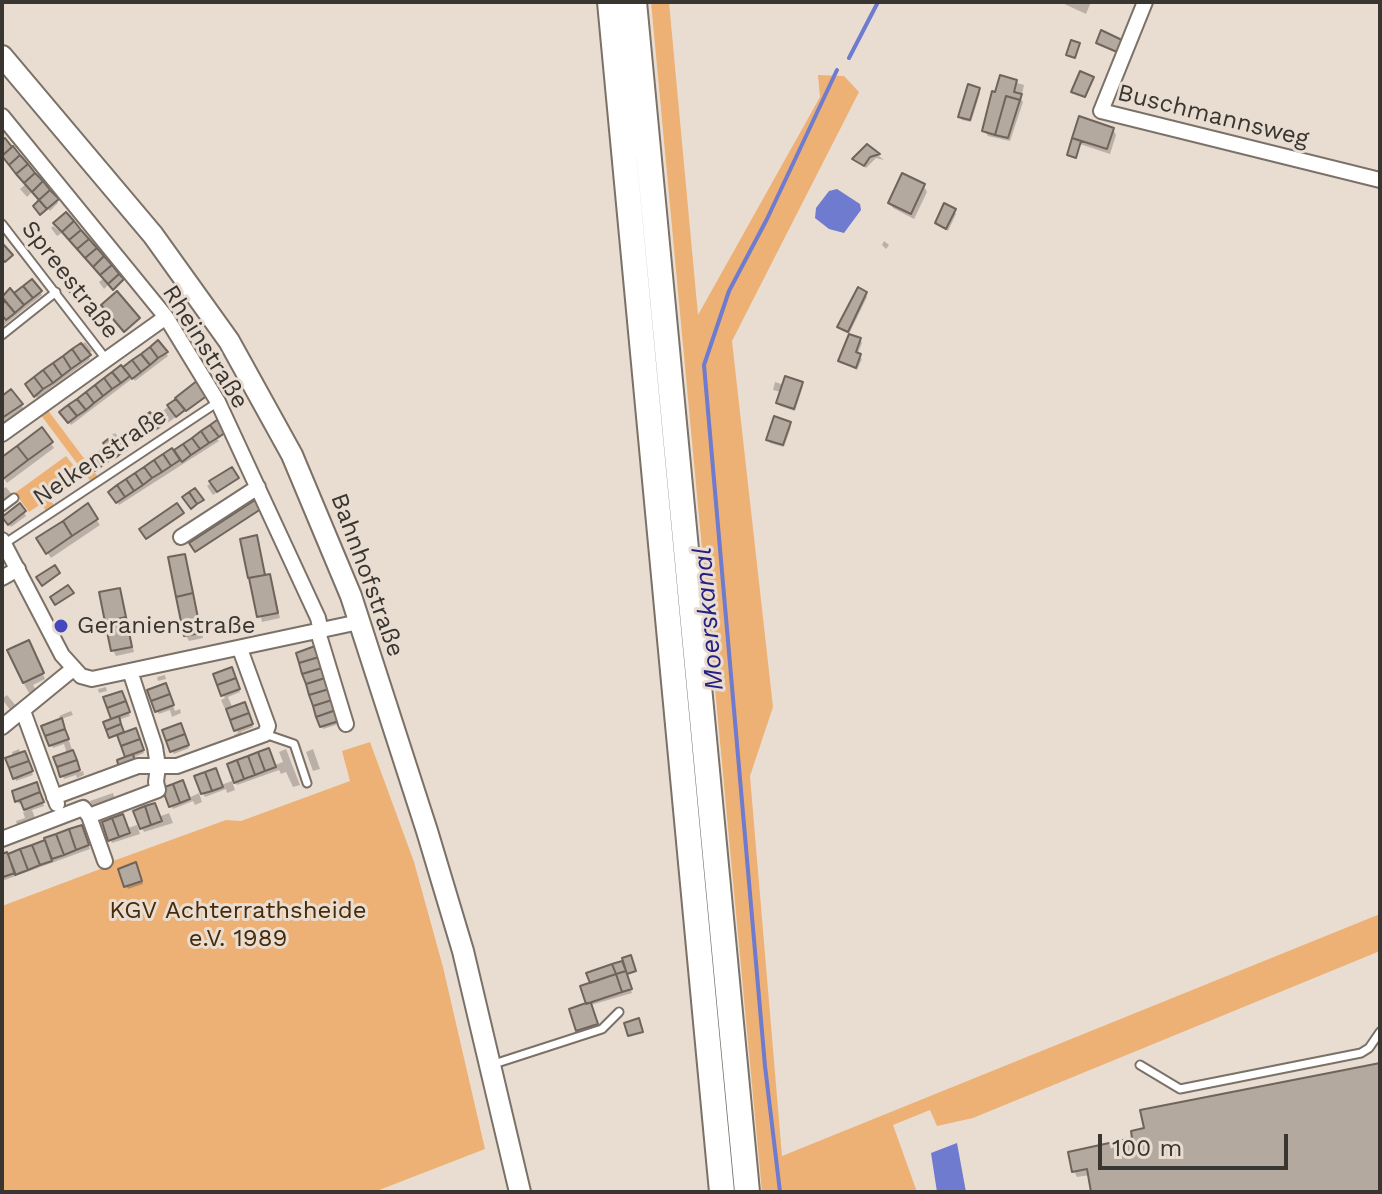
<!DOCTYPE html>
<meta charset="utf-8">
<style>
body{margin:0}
#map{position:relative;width:1382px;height:1194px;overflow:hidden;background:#e9ddd2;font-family:"Work Sans",sans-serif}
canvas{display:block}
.frame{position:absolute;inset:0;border:4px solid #393530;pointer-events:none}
.scale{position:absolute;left:1098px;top:1134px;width:190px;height:36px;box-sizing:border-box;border:4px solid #393530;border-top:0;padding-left:10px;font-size:24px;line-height:28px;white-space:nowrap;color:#393530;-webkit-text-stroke:6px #e9ddd2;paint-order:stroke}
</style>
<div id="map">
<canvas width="1382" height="1194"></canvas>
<div class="frame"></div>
<div class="scale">100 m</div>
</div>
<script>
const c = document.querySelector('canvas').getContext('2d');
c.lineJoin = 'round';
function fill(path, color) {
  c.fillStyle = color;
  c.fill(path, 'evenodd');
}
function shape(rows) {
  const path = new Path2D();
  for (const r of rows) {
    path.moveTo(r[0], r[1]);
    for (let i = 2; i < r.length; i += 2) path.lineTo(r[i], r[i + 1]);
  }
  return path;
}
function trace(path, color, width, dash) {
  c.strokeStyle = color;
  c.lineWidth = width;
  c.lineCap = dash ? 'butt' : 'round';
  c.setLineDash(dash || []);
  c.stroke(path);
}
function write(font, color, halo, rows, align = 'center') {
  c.font = font + ' "Work Sans",sans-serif';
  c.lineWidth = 6;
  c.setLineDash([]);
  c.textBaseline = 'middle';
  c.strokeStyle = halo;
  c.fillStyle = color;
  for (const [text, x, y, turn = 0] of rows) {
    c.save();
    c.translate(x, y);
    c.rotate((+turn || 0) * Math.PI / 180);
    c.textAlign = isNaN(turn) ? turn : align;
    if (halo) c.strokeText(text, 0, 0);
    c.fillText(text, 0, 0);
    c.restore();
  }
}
fill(shape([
 [651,2,669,2,698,315,820,97,818,75,844,76,859,92,732,341,773,707,750,776,782,1156,1380,914,1380,951,973,1118,937,1126,930,1110,893,1125,917,1192,762,1192],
 [47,409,98,477,91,482,40,414],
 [66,456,82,476,49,498,55,507,47,512,41,504,29,512,15,493],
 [370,742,414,862,443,967,485,1149,374,1192,2,1192,2,906,103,868,102,865,226,820,241,821,350,781,342,751]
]), '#eeb175');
fill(shape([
 [837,189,860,204,861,210,844,233,829,229,815,218,816,208,829,191],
 [957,1143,966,1192,937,1192,931,1153]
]), '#6e7bce');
fill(shape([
 [1060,2,1091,2,1086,14],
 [1001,78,1024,85,1022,94,1018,93,1023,102,1010,141,988,136,985,131],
 [978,89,980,93,971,122,962,120,960,117],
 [1081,119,1113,129,1116,135,1110,154,1080,144,1076,158,1069,155],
 [2,143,57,200,58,203,50,211,48,209,42,214,35,206,41,201,33,191,27,197,20,189,26,184,2,156],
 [867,147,884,160,876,158,866,168,857,160],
 [924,186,927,192,914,219,893,208,890,203],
 [954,211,956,214,948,231,939,226,937,223],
 [66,215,123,281,114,289,109,284,104,289,99,282,104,278,63,232,57,236,51,228,53,226,61,232,56,223],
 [884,241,889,245,886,249,882,245],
 [62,265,65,270,58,276,55,271],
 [74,278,82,289,75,295,66,285],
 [40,292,42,295,2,327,2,306,14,296],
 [865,293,867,297,849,334,841,330,839,327],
 [860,340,862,343,857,355,862,359,857,370,841,361],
 [85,342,92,351,87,354,90,359,37,398,27,385],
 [158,343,168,356,135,381,133,378,71,425,62,413],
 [775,382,784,385,802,383,803,386,795,411,780,406,778,403,781,392,773,390],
 [197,383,206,396,153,433,143,420,153,419],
 [2,398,21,404,24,410,2,426],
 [217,423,224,434,217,439,219,441,119,505,110,492],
 [789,424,791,427,784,447,770,443,768,439],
 [42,430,54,448,7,483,2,476,2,460],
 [115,433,128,449,117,458,106,443,112,447,118,443,112,435],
 [130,434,137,444,135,445,128,436],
 [231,469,237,479,213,495,207,486],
 [6,487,13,496,2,504,2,490],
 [254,502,259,510,197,552,192,544],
 [20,506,26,516,11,527,4,517],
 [177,506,183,515,148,539,142,529],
 [88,507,100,525,51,558,39,540],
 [256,537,266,576,269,576,272,581,280,618,262,622,242,540],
 [184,556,203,638,189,641,186,635],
 [119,590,134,652,116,656,113,650],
 [31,648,45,679,33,685,36,690,29,693,24,684,26,683,24,682],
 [314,649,339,724,323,729,321,726],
 [233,673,240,692,228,697,233,709,246,708,253,727,241,732,243,736,235,739,234,735,238,733,228,708,225,709,221,700,225,698,223,695],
 [165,675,166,679,158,681,157,677],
 [106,687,107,691,99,693,98,689],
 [167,689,175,711,180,709,181,713,172,717,170,710,159,714,157,711],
 [7,695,17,707,11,711,2,699],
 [123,696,130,716,118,720,124,735,137,734,144,753,132,758,128,758,119,735,111,738,106,723,114,720],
 [71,711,73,715,61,719,59,716],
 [63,724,80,772,83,771,84,775,77,778,76,775,64,779,56,758,67,754,64,744,53,748,51,745],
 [182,729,189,748,174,754,172,751],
 [19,749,21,755,26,757,33,775,16,781,12,752],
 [286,749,300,785,293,787,286,772,281,774,279,770,237,785,234,780,283,762,279,752],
 [313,749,320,769,313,771,306,752],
 [232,781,235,790,227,793,226,789,205,797,202,792],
 [38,788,44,806,32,810,35,818,17,825,16,821,25,818,23,812,26,811,23,802,19,804,17,801],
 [113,793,116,802,93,811,90,801],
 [199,793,202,802,195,805,193,801,173,809,171,806],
 [169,813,173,823,144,832,140,824],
 [86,825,91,840,87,841,90,849,2,881,2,856],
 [137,825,140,834,112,843,108,835],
 [137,868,143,884,128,889,126,886],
 [630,958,635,972,625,973,632,993,591,1005,600,1030,581,1036,578,1030,592,984,613,966],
 [1380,1065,1380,1192,1093,1192,1090,1175,1077,1177,1074,1171,1134,1139]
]), '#0003');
trace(shape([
 [849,58,878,2],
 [780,1192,765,1066,704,365,729,291,767,219,837,70]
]), '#6e7bce', 4);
const building = shape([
 [1101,30,1122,40,1117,52,1096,43,1101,30],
 [1071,40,1080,43,1075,58,1066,55,1071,40],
 [1080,71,1094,77,1085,97,1071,92,1080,71],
 [1000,75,1017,80,1014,92,1022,94,1020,100,1006,96,995,135,982,131,992,91,995,92,1000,75],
 [968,84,980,88,970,120,958,117,968,84],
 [1006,96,1020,100,1008,138,995,135,1006,96],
 [1079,116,1114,128,1107,149,1072,138,1079,116],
 [5,138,12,147,2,156,2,140,5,138],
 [1072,138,1081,141,1076,158,1067,155,1072,138],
 [867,144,880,154,870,157,864,166,852,159,867,144],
 [13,146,20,155,9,165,2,156,13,146],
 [20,155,28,164,16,174,9,165,20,155],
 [28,164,35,173,24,183,16,174,28,164],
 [35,173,43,181,32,192,24,183,35,173],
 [902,173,925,184,911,214,888,203,902,173],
 [43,181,50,190,39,200,32,192,43,181],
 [50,190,59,199,47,209,39,200,50,190],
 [39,200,47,209,40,215,33,206,39,200],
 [944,203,956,209,946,229,935,223,944,203],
 [66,212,74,221,62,232,53,223,66,212],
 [74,221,81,230,69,240,62,232,74,221],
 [81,230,89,239,77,249,69,240,81,230],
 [89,239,97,248,85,258,77,249,89,239],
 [3,244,13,255,5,262,2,259,3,244],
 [97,248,104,256,93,267,85,258,97,248],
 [104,256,112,265,100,275,93,267,104,256],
 [112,265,119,274,108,284,100,275,112,265],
 [119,274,124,279,113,290,108,284,119,274],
 [32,279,42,291,33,298,23,286,32,279],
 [77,280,84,287,74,296,67,289,77,280],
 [23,286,33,298,24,305,14,293,23,286],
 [858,287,867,292,848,332,837,327,858,287],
 [10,288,24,305,15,313,2,297,10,288],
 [117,291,140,318,124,332,101,305,117,291],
 [5,301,15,313,6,320,2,315,2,304,5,301],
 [849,334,861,338,856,352,861,354,856,368,838,361,849,334],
 [158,340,168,352,158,358,150,347,158,340],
 [81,343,91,355,81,362,72,349,81,343],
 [150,347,158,358,150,365,141,354,150,347],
 [72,349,81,362,71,369,63,356,72,349],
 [141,354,150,365,141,372,132,360,141,354],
 [63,356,71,369,62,376,53,363,63,356],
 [132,360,141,372,132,379,123,367,132,360],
 [53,363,62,376,53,383,43,370,53,363],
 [121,365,130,376,121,383,112,372,121,365],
 [43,370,53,383,43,389,34,377,43,370],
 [112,372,121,383,112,389,104,378,112,372],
 [785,376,803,382,794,409,776,403,785,376],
 [34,377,43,389,34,397,25,384,34,377],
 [104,378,112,389,103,396,95,385,104,378],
 [198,380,208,395,186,411,175,398,198,380],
 [95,385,103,396,94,403,86,392,95,385],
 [11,389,23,404,2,418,2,396,11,389],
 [86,392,94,403,86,410,77,399,86,392],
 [77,399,86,410,77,416,68,405,77,399],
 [176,399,185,410,176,417,167,405,176,399],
 [68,405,77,416,68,423,59,412,68,405],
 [150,412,161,426,156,429,146,415,150,412],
 [146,415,156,429,151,433,140,419,146,415],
 [774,416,791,422,783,445,766,440,774,416],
 [217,420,226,432,219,437,210,425,217,420],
 [210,425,219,437,209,443,201,431,210,425],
 [42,427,53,442,28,460,17,446,42,427],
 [201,431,209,443,200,449,192,438,201,431],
 [121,438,129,448,120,454,113,445,121,438],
 [192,438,200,449,191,455,183,444,192,438],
 [108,439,120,454,115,458,103,443,108,439],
 [183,444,191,455,182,462,174,450,183,444],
 [17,446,28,460,3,479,2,457,17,446],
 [172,448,180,460,171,466,163,454,172,448],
 [102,450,110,460,95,471,87,461,102,450],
 [163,454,171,466,162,472,154,460,163,454],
 [154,460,162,472,152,478,144,467,154,460],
 [144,467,152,478,143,485,135,473,144,467],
 [232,467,239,478,217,492,209,481,232,467],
 [135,473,143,485,134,491,126,479,135,473],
 [126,479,134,491,125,497,117,485,126,479],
 [117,485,125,497,116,503,108,492,117,485],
 [195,488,204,500,197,504,189,492,195,488],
 [189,492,197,504,191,509,182,497,189,492],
 [255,500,261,509,195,552,189,543,255,500],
 [20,503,26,511,8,525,2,517,20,503],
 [88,503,98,519,72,536,63,521,88,503],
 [177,503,184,513,146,539,139,529,177,503],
 [63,521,72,536,46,554,36,538,63,521],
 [257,535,265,575,248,578,240,539,257,535],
 [185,554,193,593,176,597,168,557,185,554],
 [55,565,60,573,42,586,36,577,55,565],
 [270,574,278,613,257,617,249,578,270,574],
 [68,585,74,593,55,605,50,597,68,585],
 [120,588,126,617,105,622,99,592,120,588],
 [193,593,201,633,184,636,176,597,193,593],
 [126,617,132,647,111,651,105,622,126,617],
 [29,640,44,673,23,683,7,650,29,640],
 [315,646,319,657,299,663,296,653,315,646],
 [319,657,322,668,302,674,299,663,319,657],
 [232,667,236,678,217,685,213,674,232,667],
 [322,668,325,678,306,684,302,674,322,668],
 [236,678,240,689,221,696,217,685,236,678],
 [325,678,329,689,309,695,306,684,325,678],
 [166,683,170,694,151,701,147,690,166,683],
 [329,689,332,700,313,706,309,695,329,689],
 [122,691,126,701,107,708,103,697,122,691],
 [170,694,174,705,155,712,151,701,170,694],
 [332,700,336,710,316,717,313,706,332,700],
 [126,701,130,712,111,719,107,708,126,701],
 [245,702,249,713,230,720,226,709,245,702],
 [336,710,339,721,320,727,316,717,336,710],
 [249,713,253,724,234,731,230,720,249,713],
 [119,716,121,724,106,730,103,722,119,716],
 [62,718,65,729,45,736,41,726,62,718],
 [181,723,185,734,166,741,162,730,181,723],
 [121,724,124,732,109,738,106,730,121,724],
 [136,728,140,739,121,746,117,735,136,728],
 [65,729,69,739,49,746,45,736,65,729],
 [185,734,189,745,170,752,166,741,185,734],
 [140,739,144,750,125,757,121,746,140,739],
 [269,748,276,767,265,771,258,752,269,748],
 [73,750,77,760,57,767,53,757,73,750],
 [25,751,29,761,9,768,5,758,25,751],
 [258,752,265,771,255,775,248,756,258,752],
 [133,754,135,762,119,768,117,760,133,754],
 [248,756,255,775,244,779,237,760,248,756],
 [77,760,80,770,60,777,57,767,77,760],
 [237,760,244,779,234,783,227,764,237,760],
 [29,761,33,771,13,779,9,768,29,761],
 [216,768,223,787,212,791,205,772,216,768],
 [205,772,212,791,201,794,194,776,205,772],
 [183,780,190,799,180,803,173,784,183,780],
 [37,782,40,792,15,802,12,791,37,782],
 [173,784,180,803,169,807,162,788,173,784],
 [40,792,44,802,24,810,20,800,40,792],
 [155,803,162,821,151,825,145,806,155,803],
 [145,806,151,825,140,829,133,811,145,806],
 [123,814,130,833,119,837,112,818,123,814],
 [112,818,119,837,108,841,102,822,112,818],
 [82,825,89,845,76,850,69,829,82,825],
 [69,829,76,850,64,855,56,834,69,829],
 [56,834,64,855,52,859,44,838,56,834],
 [45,840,52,861,40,865,32,845,45,840],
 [32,845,40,865,28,870,20,849,32,845],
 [20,849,28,870,15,875,8,854,20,849],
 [7,852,15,873,3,877,2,854,7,852],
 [136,862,142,881,124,887,118,869,136,862],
 [631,955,636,971,627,974,622,958,631,955],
 [622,961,626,971,616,974,612,964,622,961],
 [612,964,616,974,590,983,586,973,612,964],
 [626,971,632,989,622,992,616,974,626,971],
 [616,974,622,992,586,1004,580,986,616,974],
 [586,1003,591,1003,598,1024,576,1031,569,1009,586,1003],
 [639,1018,643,1032,628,1036,624,1023,639,1018],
 [1380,1063,1380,1192,1091,1192,1087,1169,1072,1172,1068,1152,1132,1138,1131,1131,1144,1128,1140,1110,1380,1063]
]);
fill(building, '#b4a99f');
trace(building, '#6f645b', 2);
const lane = shape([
 [2,224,106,359],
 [2,335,56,292],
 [2,507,14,498],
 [4,544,218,402],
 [265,734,294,744,307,783],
 [494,1064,602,1029,619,1012],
 [1140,1065,1180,1089,1361,1053,1369,1048,1380,1032]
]);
const street = shape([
 [1145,2,1101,111,1380,180],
 [2,116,166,317,218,402,318,618,321,631],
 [2,434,166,317],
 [181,537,258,487],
 [2,540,62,655,81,676,92,679,359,622],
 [2,578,18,569],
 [318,632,346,724],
 [130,671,155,747,158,766,177,766,265,734,268,726,240,649],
 [23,711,57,804],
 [2,727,73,669],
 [54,797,138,766,158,766,156,782,158,790,89,816],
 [2,839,83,808,89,816,105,861]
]);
const secondary = shape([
 [2,56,153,235,229,341,292,455,351,596,427,831,463,951,520,1192]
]);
const highway = shape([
 [610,2,722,1192],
 [634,2,747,1192]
]);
trace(lane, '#7b7167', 11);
trace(street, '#7b7167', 18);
trace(secondary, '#7b7167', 24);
trace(highway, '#7b7167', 28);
trace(lane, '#fff', 7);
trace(street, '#fff', 14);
trace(secondary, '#fff', 20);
trace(highway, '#fff', 24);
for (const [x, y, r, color] of [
 [61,626,8,"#4448be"]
]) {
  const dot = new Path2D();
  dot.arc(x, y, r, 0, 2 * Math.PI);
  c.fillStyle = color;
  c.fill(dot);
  trace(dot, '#e9ddd2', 3);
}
write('24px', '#393530', '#e9ddd2', [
 ["Buschmannsweg",1213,116,14],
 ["Spreestraße",70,280,52],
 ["Rheinstraße",205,347,58],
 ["Nelkenstraße",100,457,-34],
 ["Bahnhofstraße",367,575,70]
]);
write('24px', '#393530', '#e9ddd2', [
 ["Geranienstraße",77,626]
], 'left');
write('24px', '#472a08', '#e9ddd2', [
 ["KGV Achterrathsheide",238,911],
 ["e.V. 1989",238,939]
]);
write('italic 26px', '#252082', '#e9ddd2', [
 ["Moerskanal",709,619,-95]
]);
</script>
